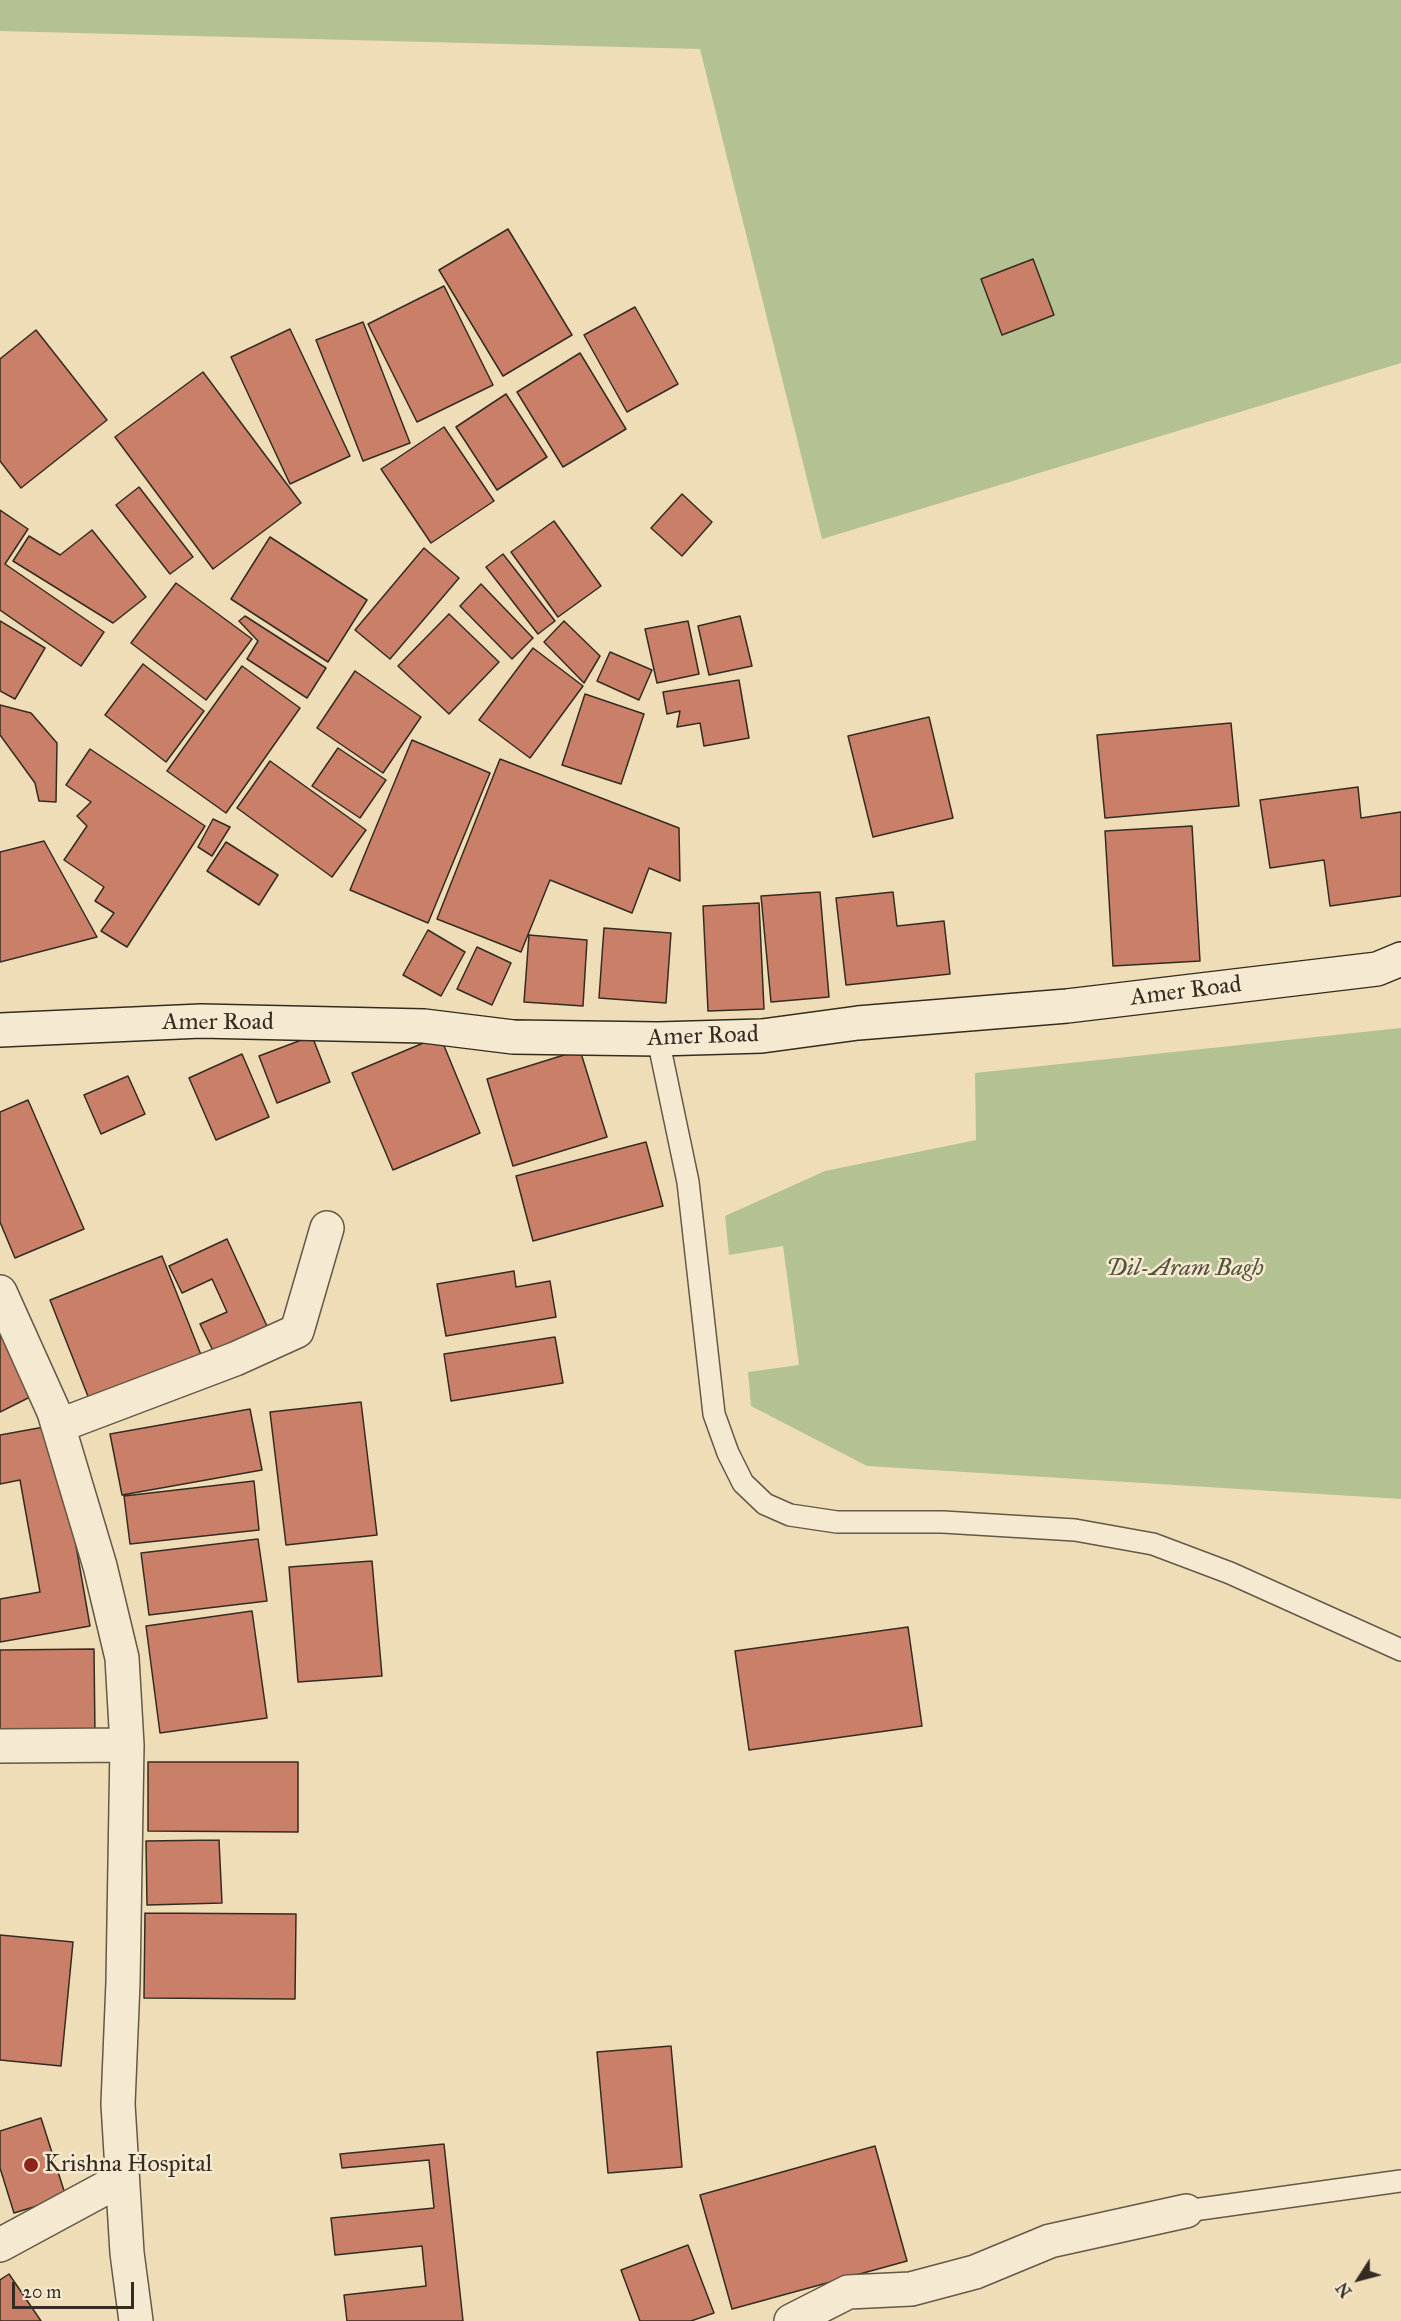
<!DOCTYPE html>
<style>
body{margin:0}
#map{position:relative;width:1401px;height:2321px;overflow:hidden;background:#efddb8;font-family:"IM FELL Great Primer",serif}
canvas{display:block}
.north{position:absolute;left:1329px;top:2249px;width:60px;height:60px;-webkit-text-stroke:4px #f5e9d1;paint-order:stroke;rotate:234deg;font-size:16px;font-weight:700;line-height:24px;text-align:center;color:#352c21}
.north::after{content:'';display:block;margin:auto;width:21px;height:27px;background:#352c21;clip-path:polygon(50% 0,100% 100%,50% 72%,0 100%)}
.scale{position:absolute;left:12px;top:2282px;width:122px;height:27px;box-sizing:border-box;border:3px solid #352c21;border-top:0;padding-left:8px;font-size:18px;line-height:21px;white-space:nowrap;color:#352c21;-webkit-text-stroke:4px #f5e9d1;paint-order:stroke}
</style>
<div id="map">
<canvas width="1401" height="2321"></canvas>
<div class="north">N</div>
<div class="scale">20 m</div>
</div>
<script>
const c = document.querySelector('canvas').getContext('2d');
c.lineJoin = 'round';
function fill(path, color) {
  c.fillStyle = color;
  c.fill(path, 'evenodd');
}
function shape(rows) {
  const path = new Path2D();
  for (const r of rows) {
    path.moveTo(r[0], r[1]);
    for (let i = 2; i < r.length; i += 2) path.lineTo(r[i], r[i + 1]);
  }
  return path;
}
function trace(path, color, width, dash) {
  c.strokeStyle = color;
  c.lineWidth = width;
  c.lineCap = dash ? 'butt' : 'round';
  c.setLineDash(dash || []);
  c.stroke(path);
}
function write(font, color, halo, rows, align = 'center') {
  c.font = font + ' "IM FELL Great Primer",serif';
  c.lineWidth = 5;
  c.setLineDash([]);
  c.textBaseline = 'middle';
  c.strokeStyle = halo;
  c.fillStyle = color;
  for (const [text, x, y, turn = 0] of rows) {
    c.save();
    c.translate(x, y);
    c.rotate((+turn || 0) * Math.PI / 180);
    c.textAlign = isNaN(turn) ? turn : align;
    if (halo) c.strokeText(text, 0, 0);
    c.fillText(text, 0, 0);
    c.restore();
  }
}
fill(shape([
 [0,0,1401,0,1401,363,822,539,700,49,0,31],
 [1401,1028,1401,1499,867,1466,751,1406,748,1372,799,1365,783,1246,729,1255,725,1216,825,1171,976,1140,975,1073]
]), '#b4c293');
const building = shape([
 [508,229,572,335,503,376,439,270,508,229],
 [1033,259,1054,315,1002,335,981,279,1033,259],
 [444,286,493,385,417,422,368,324,444,286],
 [635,307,678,384,627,412,584,335,635,307],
 [363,322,410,443,363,461,316,340,363,322],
 [290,329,350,456,290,484,231,357,290,329],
 [36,330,107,420,21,488,0,461,0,359,36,330],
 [580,353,626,429,563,467,517,392,580,353],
 [203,372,301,503,213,569,115,437,203,372],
 [506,394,547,457,497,490,456,427,506,394],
 [444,427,494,501,431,543,381,469,444,427],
 [139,487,193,557,170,574,116,505,139,487],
 [682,494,712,522,682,556,651,528,682,494],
 [0,510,28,529,5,564,104,632,81,666,0,610,0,510],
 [554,521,601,586,558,617,511,552,554,521],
 [92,530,146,597,113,623,13,561,29,536,60,555,92,530],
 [270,537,367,600,328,662,231,599,270,537],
 [424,548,459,578,390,659,355,630,424,548],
 [503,554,555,621,538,634,486,567,503,554],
 [176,583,252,639,206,700,131,643,176,583],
 [481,584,533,638,512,659,460,606,481,584],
 [449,614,499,662,449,714,398,666,449,614],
 [245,616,326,668,307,698,247,659,258,641,239,621,245,616],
 [740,616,752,666,709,675,698,626,740,616],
 [0,621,45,648,15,699,0,691,0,621],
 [564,621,600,656,584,683,544,642,564,621],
 [688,621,699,674,657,683,645,629,688,621],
 [533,648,583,686,530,758,479,720,533,648],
 [610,652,652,670,639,700,597,681,610,652],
 [143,664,204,711,166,762,105,715,143,664],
 [242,666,300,708,226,813,167,771,242,666],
 [355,671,421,717,383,773,317,728,355,671],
 [739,680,749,738,704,746,700,723,677,727,680,711,667,714,663,692,739,680],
 [585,694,644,714,621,784,562,765,585,694],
 [0,705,31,713,57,743,56,802,39,801,35,783,0,735,0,705],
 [929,717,953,818,873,837,848,736,929,717],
 [1231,723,1239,806,1105,818,1097,735,1231,723],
 [412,740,490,773,428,923,350,890,412,740],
 [338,748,386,780,360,818,312,786,338,748],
 [90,749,205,826,127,947,101,931,114,913,95,901,104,887,64,860,87,826,77,816,91,802,66,785,90,749],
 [500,759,679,828,680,881,649,868,632,913,550,880,521,952,437,919,500,759],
 [270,761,366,830,332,877,237,808,270,761],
 [1358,787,1361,818,1401,812,1401,896,1330,906,1324,860,1270,868,1260,800,1358,787],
 [213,819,230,827,212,856,198,847,213,819],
 [1192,826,1200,961,1113,966,1105,831,1192,826],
 [44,841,97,937,0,962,0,852,44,841],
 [226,842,278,875,259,905,207,871,226,842],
 [820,892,829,997,771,1002,761,896,820,892],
 [893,892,897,926,944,921,950,974,846,985,836,898,893,892],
 [759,903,764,1009,708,1011,703,906,759,903],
 [604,928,671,933,666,1003,599,998,604,928],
 [428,930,465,952,441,996,403,975,428,930],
 [529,935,587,940,583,1006,524,1002,529,935],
 [477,947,511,963,492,1005,457,989,477,947],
 [312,1036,330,1082,277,1103,259,1056,312,1036],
 [440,1036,480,1133,393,1170,352,1073,440,1036],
 [580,1050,607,1137,513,1166,487,1079,580,1050],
 [242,1054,269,1117,216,1140,189,1078,242,1054],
 [128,1076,145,1114,101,1134,84,1095,128,1076],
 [28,1100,84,1229,15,1258,0,1222,0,1112,28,1100],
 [646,1142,663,1206,533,1241,516,1176,646,1142],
 [227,1239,272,1337,218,1361,200,1324,227,1312,212,1279,182,1293,169,1266,227,1239],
 [162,1256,205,1365,93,1409,50,1300,162,1256],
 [514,1271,516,1287,550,1281,556,1317,446,1336,437,1284,514,1271],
 [0,1324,38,1393,0,1412,0,1324],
 [555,1337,563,1383,451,1401,444,1354,555,1337],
 [361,1402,377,1535,286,1545,270,1412,361,1402],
 [250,1409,262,1470,122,1495,110,1434,250,1409],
 [55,1425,90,1626,0,1642,0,1599,40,1592,20,1480,0,1484,0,1435,55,1425],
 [254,1481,259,1530,130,1544,124,1496,254,1481],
 [258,1539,267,1601,149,1615,141,1553,258,1539],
 [372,1561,382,1676,298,1682,289,1567,372,1561],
 [252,1611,267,1718,160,1733,146,1626,252,1611],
 [908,1627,922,1726,749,1750,735,1651,908,1627],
 [94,1649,95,1736,0,1734,0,1650,94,1649],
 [148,1762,298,1762,298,1832,148,1831,148,1762],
 [219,1840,222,1903,147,1905,146,1841,219,1840],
 [145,1913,296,1914,295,1999,144,1998,145,1913],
 [0,1935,73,1942,61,2066,0,2060,0,1935],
 [671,2046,682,2167,608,2173,597,2052,671,2046],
 [41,2118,66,2197,14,2213,0,2168,0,2131,41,2118],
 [444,2144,463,2321,347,2321,344,2295,426,2286,422,2246,335,2255,331,2218,434,2208,429,2160,342,2168,340,2154,444,2144],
 [875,2146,907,2261,732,2309,700,2195,875,2146],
 [688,2245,714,2313,691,2321,640,2321,621,2270,688,2245],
 [9,2274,41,2321,0,2321,0,2280,9,2274]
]);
fill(building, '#ca7f69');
trace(building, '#352c21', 1.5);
const service = shape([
 [658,1039,688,1182,714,1414,728,1453,743,1483,765,1504,790,1515,837,1522,943,1522,1075,1530,1153,1544,1230,1573,1401,1650],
 [1186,2211,1401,2181]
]);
const minor = shape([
 [0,1292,54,1412,100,1566,122,1658,127,1745,123,1982,118,2104,127,2253,136,2321],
 [58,1426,235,1359,297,1331,327,1228],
 [0,1746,127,1745],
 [0,2245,122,2179],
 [791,2321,848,2292,911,2289,975,2272,1050,2241,1186,2211]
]);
const secondary = shape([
 [0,1030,201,1021,424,1026,513,1037,658,1039,762,1036,858,1023,1067,1006,1377,969,1401,959]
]);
trace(service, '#645847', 24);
trace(minor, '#645847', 36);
trace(secondary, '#352c21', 36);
trace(service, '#f5e9d1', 21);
trace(minor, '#f5e9d1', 33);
trace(secondary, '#f5e9d1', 33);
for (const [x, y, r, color] of [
 [31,2165,8,"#8f2418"]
]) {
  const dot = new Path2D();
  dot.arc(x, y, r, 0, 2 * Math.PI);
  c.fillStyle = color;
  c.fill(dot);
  trace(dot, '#f5e9d1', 2);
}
write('24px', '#352c21', '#f5e9d1', [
 ["Amer Road",1186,992,-7],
 ["Amer Road",218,1023],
 ["Amer Road",703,1037,-2]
]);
write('italic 24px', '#55523e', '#f5e9d1', [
 ["Dil-Aram Bagh",1185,1269]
]);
write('24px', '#352c21', '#f5e9d1', [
 ["Krishna Hospital",44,2165]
], 'left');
</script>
